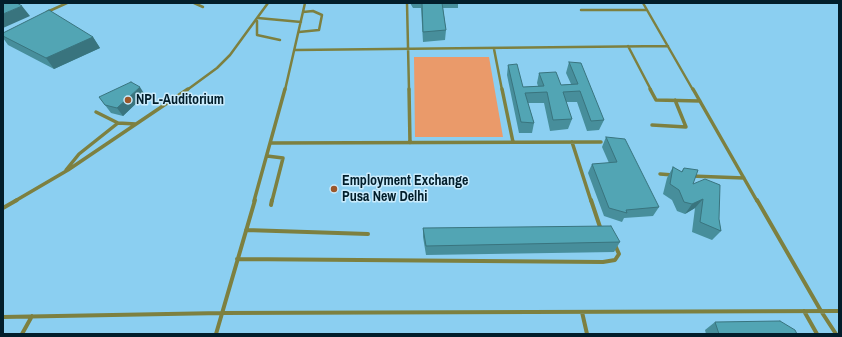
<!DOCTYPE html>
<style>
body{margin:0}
#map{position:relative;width:842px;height:337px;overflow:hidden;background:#8bcff1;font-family:"Archivo Narrow",sans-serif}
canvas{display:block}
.frame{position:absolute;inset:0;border:4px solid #021e2b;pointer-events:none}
</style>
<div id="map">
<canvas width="842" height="337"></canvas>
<div class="frame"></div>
</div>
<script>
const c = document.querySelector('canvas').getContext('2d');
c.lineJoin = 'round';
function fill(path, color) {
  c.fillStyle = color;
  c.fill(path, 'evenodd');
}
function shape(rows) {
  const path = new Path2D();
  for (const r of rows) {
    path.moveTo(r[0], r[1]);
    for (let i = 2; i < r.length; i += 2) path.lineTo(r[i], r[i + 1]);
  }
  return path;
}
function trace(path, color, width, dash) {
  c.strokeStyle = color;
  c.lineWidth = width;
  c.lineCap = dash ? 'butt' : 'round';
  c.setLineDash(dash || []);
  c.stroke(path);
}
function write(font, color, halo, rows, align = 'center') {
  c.font = font + ' "Archivo Narrow",sans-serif';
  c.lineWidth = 3;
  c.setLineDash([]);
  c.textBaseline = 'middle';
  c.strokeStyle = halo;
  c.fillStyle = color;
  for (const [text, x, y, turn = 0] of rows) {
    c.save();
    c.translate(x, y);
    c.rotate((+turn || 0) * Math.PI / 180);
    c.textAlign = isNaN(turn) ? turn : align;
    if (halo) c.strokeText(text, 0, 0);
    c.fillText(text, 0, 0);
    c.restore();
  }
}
fill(shape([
 [414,57,489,57,503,137,415,137]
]), '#ea9a6a');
trace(shape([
 [194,3,203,7],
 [407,3,409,90],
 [643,3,693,90],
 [581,10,647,10],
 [47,12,67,3],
 [258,18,301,22],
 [257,21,257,35,280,40],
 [299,32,319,30,322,15,313,11,303,12],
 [628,46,651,90],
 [494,49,502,90],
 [295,50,668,46],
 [187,90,217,68,230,55,268,3],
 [285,90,305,3]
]), '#7d8040', 2.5);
trace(shape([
 [409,89,410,143],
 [502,89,513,142],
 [650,89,656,100,700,101],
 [693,89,757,201],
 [96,112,118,123,136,124],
 [652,125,686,127,675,100],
 [572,142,591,201],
 [271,143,601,142],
 [267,156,283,158,272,201],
 [66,170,79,154,118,123],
 [660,174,673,175],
 [691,176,744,178],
 [15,201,68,170,188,89],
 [254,201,285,89]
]), '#7d8040', 3.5);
trace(shape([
 [591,200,600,227,603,229],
 [757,200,821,311,836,334],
 [271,205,272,200],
 [3,208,17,200],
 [246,230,368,234],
 [237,259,603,262,615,260,619,254,615,245],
 [804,311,817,334],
 [582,312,587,334],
 [3,317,222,313,839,311],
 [22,334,32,316],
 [216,334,255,200]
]), '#7d8040', 4);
fill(shape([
 [410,3,458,3,458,8,443,8,446,30,445,40,423,42,421,8,413,8],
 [3,33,93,37,100,48,54,69,8,45,3,38],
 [569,62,604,120,599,130,587,131,577,102,566,102,572,119,568,129,550,131,544,103,528,103,534,123,532,133,519,133,507,75,508,65,523,87,538,86,537,83,539,73,561,85,571,84,566,73],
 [145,95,123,116,111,113,99,97],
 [606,137,659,207,653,216,624,218,622,222,604,216,588,173,592,164,609,163,602,147],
 [673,167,681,172,684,168,693,184,719,219,721,231,712,240,692,232,695,208,685,214,677,211,672,200,663,194,667,178],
 [423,228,620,242,614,252,426,255,423,237],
 [715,322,797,334,706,334,705,330]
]), '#478e9b');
fill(shape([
 [22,6,30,16,3,28,3,14],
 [93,37,100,48,54,69,46,58],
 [140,87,145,95,123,116,117,108],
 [703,199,695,208,685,214,692,204]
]), '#39747e');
const building = shape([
 [3,3,17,3,22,6,3,14,3,3],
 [422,3,442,3,446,30,423,32,422,3],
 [49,10,93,37,46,58,3,36,3,33,49,10],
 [569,62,581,63,604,120,591,121,580,91,563,92,572,119,553,120,547,92,525,93,534,123,521,122,508,65,517,64,523,87,544,86,539,73,556,72,561,85,578,84,569,62],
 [131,82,140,87,117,108,105,105,99,97,131,82],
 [606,137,625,139,659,207,626,210,627,213,609,208,592,164,617,162,606,137],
 [673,167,682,172,684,168,698,170,693,184,705,179,720,185,719,219,721,231,700,222,703,199,692,204,684,202,679,190,670,184,673,167],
 [611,226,620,242,426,246,423,228,611,226],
 [780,321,795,330,797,334,719,334,715,322,780,321]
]);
fill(building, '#52a5b4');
trace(building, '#39747e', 1);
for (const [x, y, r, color] of [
 [128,100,4,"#9b572a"],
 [334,189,4,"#9b572a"]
]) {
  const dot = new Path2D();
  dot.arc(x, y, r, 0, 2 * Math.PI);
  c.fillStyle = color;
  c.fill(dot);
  trace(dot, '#caebfc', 1.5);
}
write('bold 14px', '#021e2b', '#caebfc', [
 ["NPL-Auditorium",136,100],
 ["Employment Exchange",342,181],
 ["Pusa New Delhi",342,197]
], 'left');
</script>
